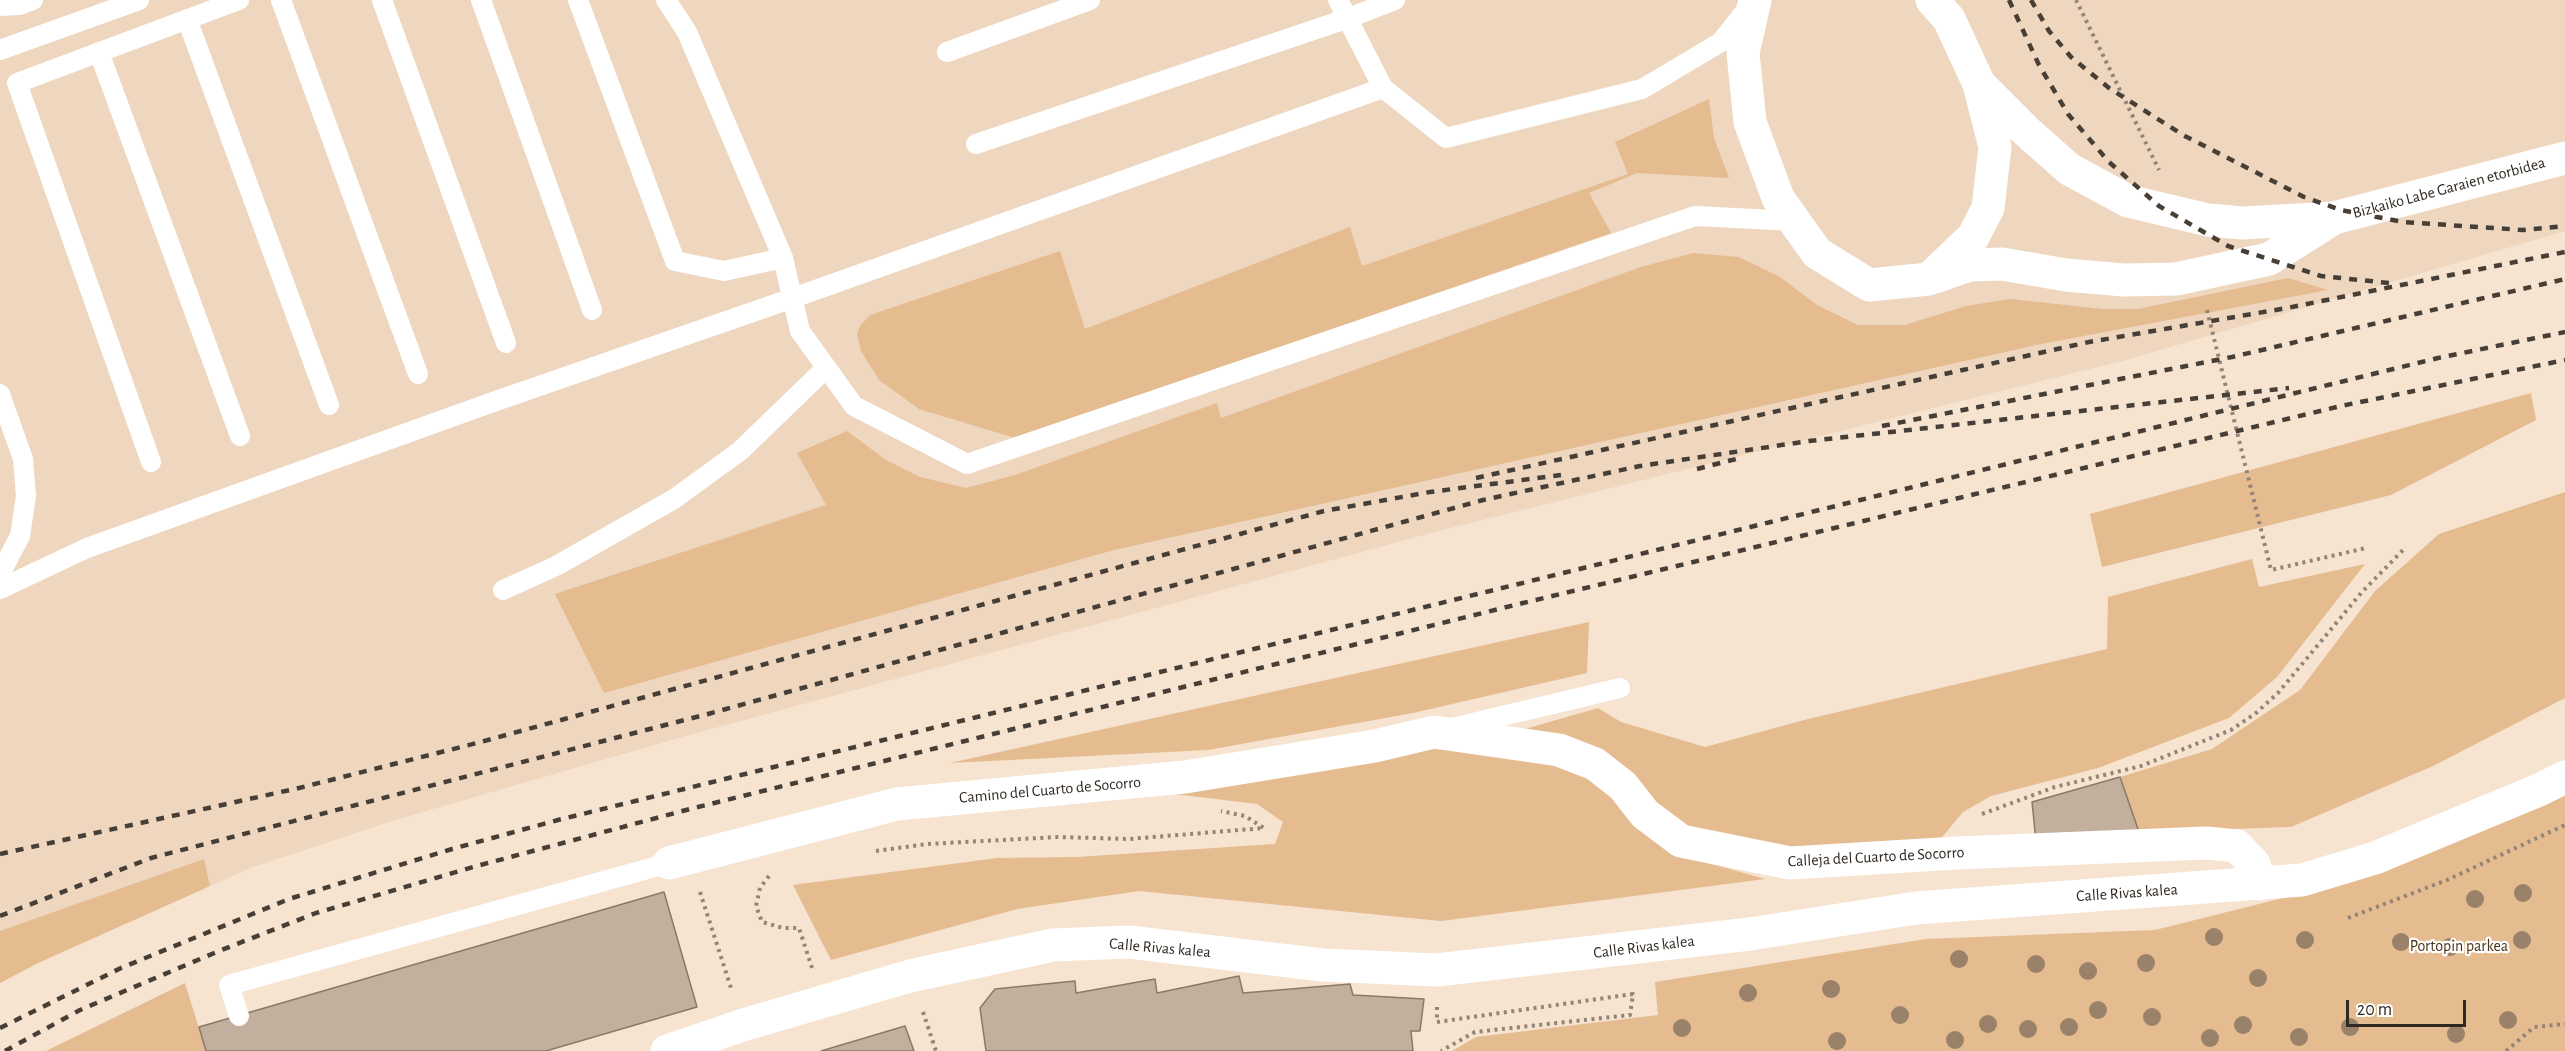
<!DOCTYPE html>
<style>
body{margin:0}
#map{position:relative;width:2565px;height:1051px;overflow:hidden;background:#f6e3d0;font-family:"Alegreya Sans",sans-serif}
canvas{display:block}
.scale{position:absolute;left:2346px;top:1000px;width:120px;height:27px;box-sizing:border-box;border:3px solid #302922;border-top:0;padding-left:8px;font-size:18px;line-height:21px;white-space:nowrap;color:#302922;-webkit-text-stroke:4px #fff;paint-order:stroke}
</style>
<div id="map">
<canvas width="2565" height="1051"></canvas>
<div class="scale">20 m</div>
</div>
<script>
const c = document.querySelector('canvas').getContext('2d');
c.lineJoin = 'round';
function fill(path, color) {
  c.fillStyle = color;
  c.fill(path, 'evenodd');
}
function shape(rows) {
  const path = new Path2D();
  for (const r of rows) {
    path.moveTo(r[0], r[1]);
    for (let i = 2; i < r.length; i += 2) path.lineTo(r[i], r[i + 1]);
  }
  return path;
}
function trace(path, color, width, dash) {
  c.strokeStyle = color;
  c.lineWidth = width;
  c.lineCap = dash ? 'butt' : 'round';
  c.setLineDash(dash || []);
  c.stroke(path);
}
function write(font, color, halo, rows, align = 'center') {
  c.font = font + ' "Alegreya Sans",sans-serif';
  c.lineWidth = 4.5;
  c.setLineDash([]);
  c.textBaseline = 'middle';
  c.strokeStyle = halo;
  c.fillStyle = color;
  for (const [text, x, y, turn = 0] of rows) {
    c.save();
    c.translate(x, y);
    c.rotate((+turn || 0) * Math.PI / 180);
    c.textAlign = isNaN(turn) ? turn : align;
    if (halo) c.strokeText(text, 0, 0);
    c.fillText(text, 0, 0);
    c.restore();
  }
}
fill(shape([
 [0,0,2565,0,2565,231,2126,360,1442,530,689,735,395,820,250,868,38,963,0,983]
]), '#efd6be');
fill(shape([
 [1709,99,1714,138,1729,178,1637,173,1589,193,1611,233,1015,438,919,409,879,380,861,351,857,334,860,326,870,315,1060,251,1085,329,1350,227,1362,266,1628,174,1615,142],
 [1693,253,1739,257,1780,277,1817,305,1858,325,1905,325,1966,306,2010,299,2103,309,2138,309,2288,278,2328,290,2041,344,1114,550,604,693,555,594,826,505,797,453,847,431,886,460,920,477,966,488,1015,475,1217,403,1221,418,1641,267],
 [2531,393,2536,420,2391,495,2102,567,2090,514],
 [2565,492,2565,698,2433,766,2291,827,2139,832,2120,777,2212,749,2300,690,2375,591,2439,534],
 [2252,559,2259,587,2365,564,2277,677,2229,718,2098,768,1991,796,1963,812,1938,842,1795,852,1704,832,1666,817,1525,729,1598,708,1621,722,1705,747,1808,719,2107,649,2108,597],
 [1589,622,1587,673,1413,713,1208,750,950,763],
 [1434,749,1549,760,1598,780,1680,855,1765,879,1441,921,1139,891,1017,909,831,960,793,885,997,858,1076,857,1275,844,1283,822,1257,804,1141,790],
 [2565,790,2565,1051,1452,1051,1476,1037,1658,1015,1655,982,1926,939,2155,930,2311,891],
 [204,859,210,886,38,963,0,983,0,931],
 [185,983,206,1051,46,1051]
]), '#e5bb90');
const building = shape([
 [2120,777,2139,832,2036,841,2032,802,2120,777],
 [664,892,697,1007,546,1051,206,1051,199,1027,664,892],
 [1239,976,1243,993,1350,984,1353,995,1424,999,1420,1031,1411,1031,1413,1051,986,1051,980,1008,995,989,1075,981,1076,993,1155,979,1157,993,1239,976],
 [905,1026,914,1051,821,1051,905,1026]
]);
fill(building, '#c2af9d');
trace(building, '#8a7968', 1.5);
trace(shape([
 [2076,0,2159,170],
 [2207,310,2271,570,2366,548],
 [1982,814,2055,787,2141,766,2231,730,2256,713,2278,693,2362,592,2406,547],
 [876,851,927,844,1057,837,1129,839,1264,828,1245,816,1221,811],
 [769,876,760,888,756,906,762,922,783,928,799,928,812,968],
 [700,892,732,991],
 [2348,918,2447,880,2565,825],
 [1437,1007,1437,1022,1633,994,1630,1015,1475,1032,1441,1051],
 [923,1012,936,1051],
 [2506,1051,2534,1027,2565,1024]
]), '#928578', 4, [3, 4.5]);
trace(shape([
 [281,0,418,374],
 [382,0,506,343],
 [481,0,592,310],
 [578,0,675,261,724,271,783,258],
 [666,0,687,32,783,258,800,331,854,406,967,464,1695,216,1794,221],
 [1338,0,1383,88,1446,138,1642,89,1721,42,1747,9],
 [0,6,19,5,33,0],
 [187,19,329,405],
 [0,50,139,0],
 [99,52,240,436],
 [947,52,1090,0],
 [976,144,1346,19,1395,0],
 [0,394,23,459,26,496,20,536,0,574],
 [151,462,17,83,239,0],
 [0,589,87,548,493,402,793,298,1383,88],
 [503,590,556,566,674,499,740,451,826,368],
 [1452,728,1620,688],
 [239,1016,229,985,669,863]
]), '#fff', 20);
trace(shape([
 [1755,0,1743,53,1750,122,1778,198,1817,253,1869,285,1929,279,1973,237,1988,208,1995,147,1979,84,1949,19,1932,0],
 [1979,84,2025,130,2069,169,2128,201,2208,220,2243,223,2334,218],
 [1935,277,1970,265,2002,264,2066,275,2124,280,2176,279,2269,259,2334,218,2565,158],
 [669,863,897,804,1185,777,1375,746,1434,732,1559,750,1595,764,1623,786,1645,814,1681,841,1790,863,1957,853,2206,843,2237,846,2254,864,2260,884]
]), '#fff', 33);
trace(shape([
 [667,1051,743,1025,910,976,1053,945,1129,942,1323,965,1437,970,1750,934,1916,908,2302,880,2375,858,2539,790,2565,777]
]), '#fff', 33);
trace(shape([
 [2009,0,2039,65,2068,114,2109,162,2159,206,2228,246,2321,276,2389,283],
 [2031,0,2049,31,2071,57,2109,88,2183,135,2304,197,2341,210,2403,222,2523,230,2565,226],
 [1882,426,2232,357,2565,279],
 [1697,469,1736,459],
 [1476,478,2089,342,2287,308,2565,252],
 [0,854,299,788,477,743,1324,511,1430,492,1561,475],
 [0,916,151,858,708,714,1483,500,1640,466,1809,441,2289,388],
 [0,1028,121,968,289,899,452,849,558,820,2438,358,2565,332],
 [5,1051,80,1010,219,951,316,913,473,867,690,809,1523,603,2341,406,2565,360]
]), '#473f36', 4.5, [8, 8]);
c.fillStyle = '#998269';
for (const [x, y] of [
 [2523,893],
 [2475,899],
 [2214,937],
 [2305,940],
 [2522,940],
 [2401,942],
 [2450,947],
 [1959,959],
 [2146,963],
 [2036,964],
 [2088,971],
 [2258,978],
 [1831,989],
 [1748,993],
 [2098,1010],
 [1900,1015],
 [2152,1017],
 [2508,1020],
 [1988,1024],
 [2243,1025],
 [2069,1027],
 [2350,1027],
 [1682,1028],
 [2028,1029],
 [2456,1034],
 [2299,1037],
 [2210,1038],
 [1955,1040],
 [1837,1041]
]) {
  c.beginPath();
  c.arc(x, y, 9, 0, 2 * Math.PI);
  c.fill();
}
write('16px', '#302922', '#fff', [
 ["Bizkaiko Labe Garaien etorbidea",2449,188,-15],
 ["Camino del Cuarto de Socorro",1050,790,-5],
 ["Calleja del Cuarto de Socorro",1876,857,-3],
 ["Calle Rivas kalea",2127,893,-4],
 ["Calle Rivas kalea",1644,947,-7],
 ["Calle Rivas kalea",1160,948,5]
]);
write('16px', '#4d3315', '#fff', [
 ["Portopin parkea",2459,946]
]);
</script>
